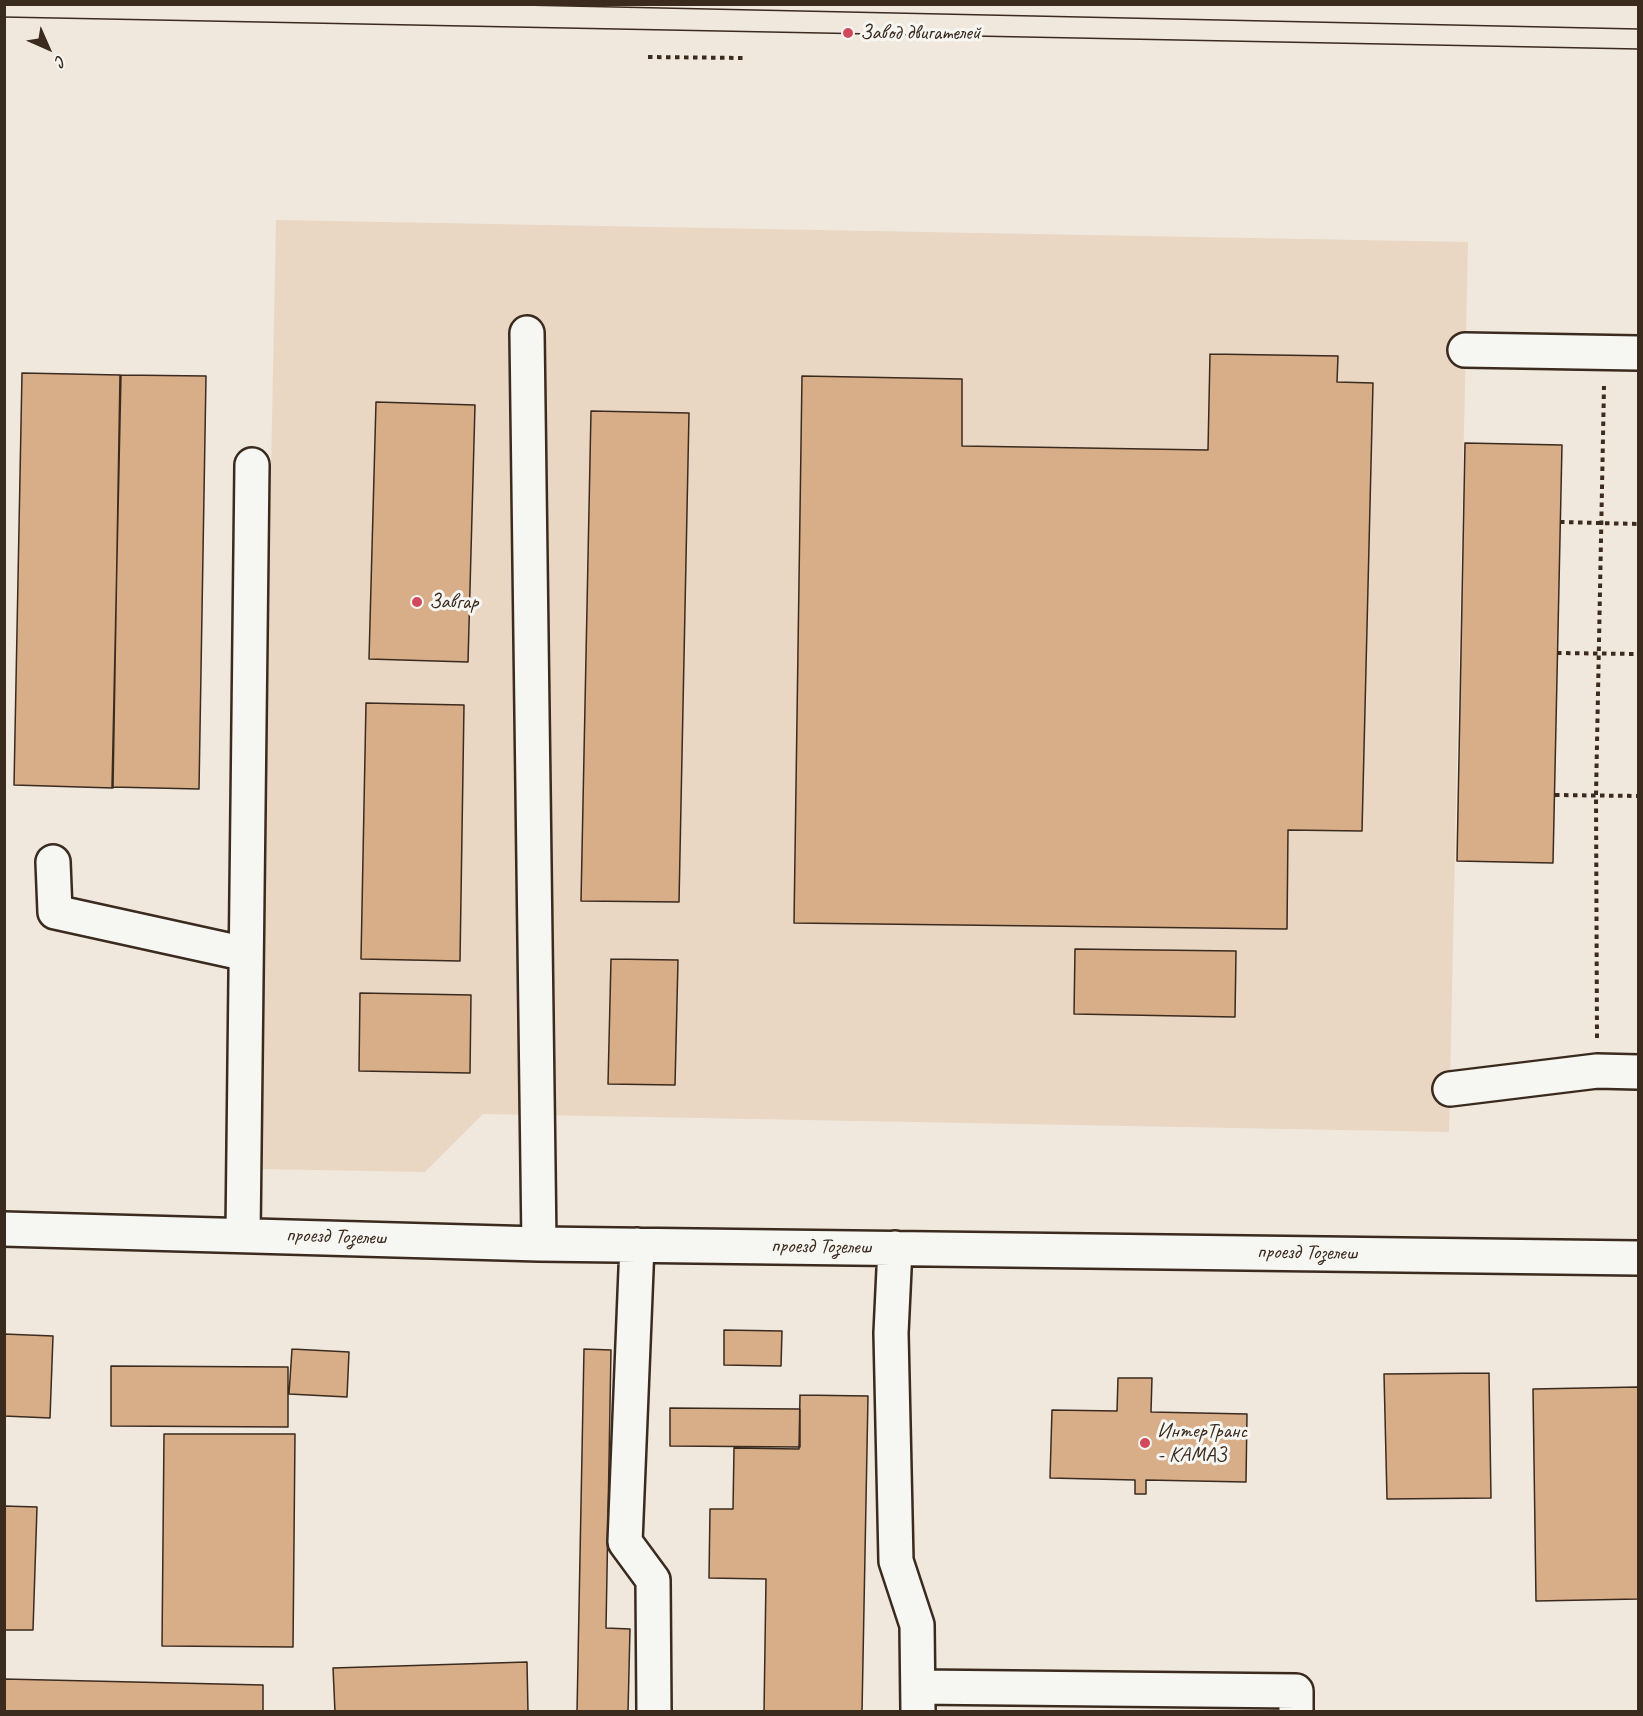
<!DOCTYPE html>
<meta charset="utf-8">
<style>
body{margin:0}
#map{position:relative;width:1643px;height:1716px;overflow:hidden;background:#f0e8dd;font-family:Caveat,sans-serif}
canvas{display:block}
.frame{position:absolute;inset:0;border:6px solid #3b2a1e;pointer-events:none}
.north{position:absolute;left:18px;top:18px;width:60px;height:60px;-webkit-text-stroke:4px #f6f6f2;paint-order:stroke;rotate:135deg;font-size:16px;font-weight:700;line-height:24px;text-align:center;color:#3b2a1e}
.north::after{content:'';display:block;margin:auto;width:21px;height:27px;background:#3b2a1e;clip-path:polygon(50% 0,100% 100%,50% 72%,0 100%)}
</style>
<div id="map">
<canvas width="1643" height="1716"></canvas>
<div class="frame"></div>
<div class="north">С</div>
</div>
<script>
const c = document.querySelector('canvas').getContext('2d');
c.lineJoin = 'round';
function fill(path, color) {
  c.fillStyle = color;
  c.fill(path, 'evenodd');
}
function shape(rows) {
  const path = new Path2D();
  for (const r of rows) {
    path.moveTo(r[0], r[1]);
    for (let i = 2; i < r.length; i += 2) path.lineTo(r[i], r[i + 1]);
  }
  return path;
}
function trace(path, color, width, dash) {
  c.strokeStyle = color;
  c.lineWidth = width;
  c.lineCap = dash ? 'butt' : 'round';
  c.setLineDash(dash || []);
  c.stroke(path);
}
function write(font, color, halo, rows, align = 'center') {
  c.font = font + ' Caveat,sans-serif';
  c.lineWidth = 6;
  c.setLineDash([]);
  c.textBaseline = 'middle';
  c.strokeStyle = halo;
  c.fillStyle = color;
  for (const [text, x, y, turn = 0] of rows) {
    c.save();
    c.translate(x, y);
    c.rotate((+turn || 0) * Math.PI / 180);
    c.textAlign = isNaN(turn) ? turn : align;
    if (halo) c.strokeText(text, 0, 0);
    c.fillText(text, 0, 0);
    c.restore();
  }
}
fill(shape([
 [276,220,1468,242,1449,1132,483,1114,425,1172,257,1169]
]), '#e9d7c4');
const building = shape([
 [1210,354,1338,356,1337,382,1373,383,1362,831,1288,830,1287,929,794,923,802,376,962,379,962,446,1208,450,1210,354],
 [22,373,120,375,113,788,14,785,22,373],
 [121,375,206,376,199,789,112,787,121,375],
 [376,402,475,405,468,662,369,659,376,402],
 [591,411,689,413,679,902,581,901,591,411],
 [1465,443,1562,445,1553,863,1457,861,1465,443],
 [366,703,464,705,460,961,361,959,366,703],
 [1075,949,1236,951,1235,1017,1074,1014,1075,949],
 [611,959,678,960,675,1085,608,1084,611,959],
 [360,993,471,995,470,1073,359,1071,360,993],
 [724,1330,782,1331,781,1366,724,1365,724,1330],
 [4,1334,53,1336,50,1418,4,1416,4,1334],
 [292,1349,349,1352,347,1397,289,1394,292,1349],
 [584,1349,611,1350,606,1628,630,1629,628,1712,577,1712,584,1349],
 [111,1366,288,1367,288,1427,111,1426,111,1366],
 [1489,1373,1491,1498,1387,1499,1384,1374,1489,1373],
 [1118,1378,1152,1378,1151,1412,1247,1414,1246,1482,1146,1480,1146,1494,1135,1494,1135,1480,1050,1478,1052,1410,1117,1411,1118,1378],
 [1638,1387,1638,1599,1536,1601,1533,1389,1638,1387],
 [800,1395,868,1396,862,1712,764,1712,766,1579,709,1578,710,1509,733,1509,734,1448,799,1449,800,1395],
 [670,1408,800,1409,800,1447,670,1446,670,1408],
 [164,1434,295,1434,293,1647,162,1646,164,1434],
 [4,1506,37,1507,33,1630,4,1630,4,1506],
 [527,1662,528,1712,335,1712,333,1668,527,1662],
 [4,1679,263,1685,263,1712,4,1712,4,1679]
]);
fill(building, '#d8ae89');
trace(building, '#3b2a1e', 1.5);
const minor = shape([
 [527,333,539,1244],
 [1465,350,1638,353],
 [53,862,55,912,246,954],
 [1450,1089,1597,1071,1638,1072],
 [4,1229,539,1244,1638,1258],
 [243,1234,252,465],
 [637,1245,625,1542,653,1580,654,1712],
 [895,1248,891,1333,896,1561,917,1625,918,1712],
 [918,1687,1296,1691,1296,1712]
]);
trace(minor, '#3b2a1e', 38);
trace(shape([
 [648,57,744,58],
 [1560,522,1638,524],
 [1557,653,1638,654],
 [1555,795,1638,796],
 [1597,1038,1596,795,1604,386]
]), '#3b2a1e', 4, [4.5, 4.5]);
trace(minor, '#f6f6f2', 33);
trace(shape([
 [476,4,1638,29],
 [4,17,1638,49]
]), '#3b2a1e', 1.5);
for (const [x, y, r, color] of [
 [848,33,6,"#d1495b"],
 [417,602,6,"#d1495b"],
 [1145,1443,6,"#d1495b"]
]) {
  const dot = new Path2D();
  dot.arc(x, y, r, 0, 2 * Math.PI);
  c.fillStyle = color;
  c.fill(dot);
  trace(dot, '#f6f6f2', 2);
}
write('21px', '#3b2a1e', '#f6f6f2', [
 ["Завод двигателей",860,33],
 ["Завгар",429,602],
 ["ИнтерТранс",1157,1431],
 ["- КАМАЗ",1157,1455]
], 'left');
write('21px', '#3b2a1e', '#f6f6f2', [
 ["проезд Тозелеш",336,1237,2],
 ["проезд Тозелеш",821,1247,1],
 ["проезд Тозелеш",1307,1253,1]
]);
</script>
